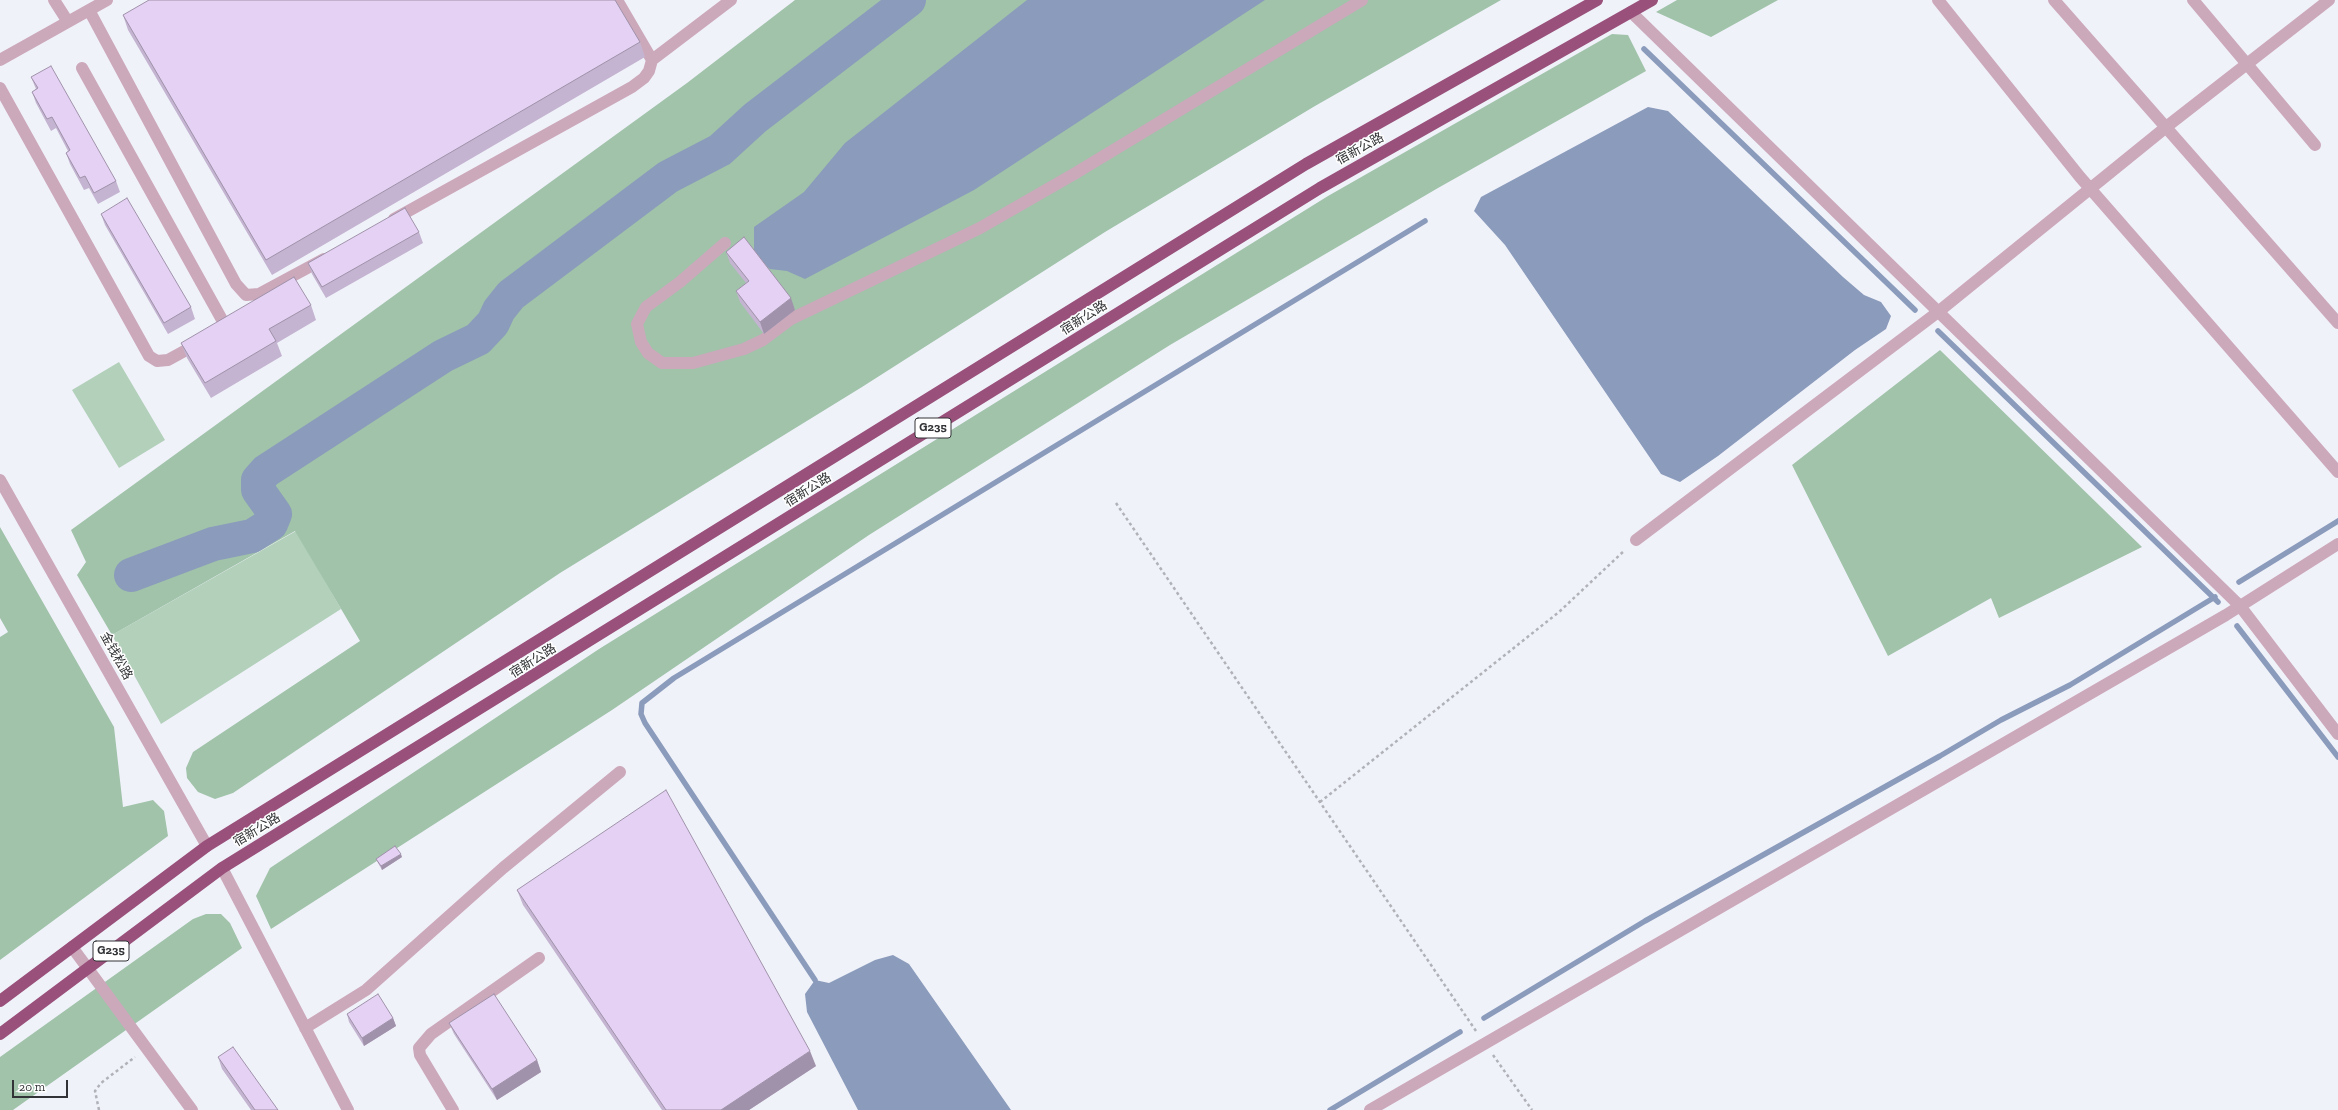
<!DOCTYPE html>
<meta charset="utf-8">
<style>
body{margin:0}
#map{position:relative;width:2338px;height:1110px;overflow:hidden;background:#f0f2fa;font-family:"Zilla Slab",serif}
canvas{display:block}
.scale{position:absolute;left:12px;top:1080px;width:56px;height:18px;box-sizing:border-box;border:2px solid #323336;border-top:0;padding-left:5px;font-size:12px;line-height:14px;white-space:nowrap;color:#323336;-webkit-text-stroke:3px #fff;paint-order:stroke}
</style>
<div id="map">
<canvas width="2338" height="1110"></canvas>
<div class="scale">20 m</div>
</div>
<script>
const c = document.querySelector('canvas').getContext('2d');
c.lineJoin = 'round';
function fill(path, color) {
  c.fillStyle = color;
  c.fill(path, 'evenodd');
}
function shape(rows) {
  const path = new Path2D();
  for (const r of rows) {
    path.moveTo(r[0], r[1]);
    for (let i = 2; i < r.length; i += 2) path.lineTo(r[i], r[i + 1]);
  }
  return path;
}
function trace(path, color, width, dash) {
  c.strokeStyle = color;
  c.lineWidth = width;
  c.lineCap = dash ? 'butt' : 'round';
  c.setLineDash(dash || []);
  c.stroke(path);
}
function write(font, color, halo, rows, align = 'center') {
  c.font = font + ' "Zilla Slab","Noto Sans SC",serif';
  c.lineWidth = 3;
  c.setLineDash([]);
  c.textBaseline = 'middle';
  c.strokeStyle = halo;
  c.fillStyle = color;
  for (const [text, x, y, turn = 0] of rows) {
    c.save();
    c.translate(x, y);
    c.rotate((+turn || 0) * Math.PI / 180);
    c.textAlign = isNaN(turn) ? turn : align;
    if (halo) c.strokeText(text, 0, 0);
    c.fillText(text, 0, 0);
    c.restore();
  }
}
fill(shape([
 [119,362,165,440,119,468,72,390],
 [296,531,341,609,161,724,112,635]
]), '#b2d0ba');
fill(shape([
 [795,0,1501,0,1315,106,1105,232,862,387,560,573,233,793,215,799,198,792,187,778,186,768,193,752,360,641,295,531,112,635,77,575,86,562,71,530,687,83],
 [1677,0,1778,0,1711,37,1656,12],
 [1612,34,1628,35,1646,71,1438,188,1170,345,869,535,612,710,271,929,256,896,270,868,599,649,1328,196],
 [1940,350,2142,547,1999,618,1991,598,1888,656,1792,465],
 [0,527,114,727,123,807,153,800,164,811,168,836,0,960,0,637,8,632,0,618],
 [206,914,221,914,230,923,242,948,13,1110,0,1110,0,1057,193,919]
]), '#a0c3aa');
fill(shape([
 [1027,0,1265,0,974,190,805,279,787,271,770,269,754,255,754,227,804,192,845,143],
 [1648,107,1668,111,1843,277,1864,295,1881,302,1891,316,1886,329,1855,350,1718,456,1680,482,1661,474,1505,245,1474,211,1481,197],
 [893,955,909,964,1011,1110,858,1110,807,1012,805,994,815,980,829,983,875,960]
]), '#8b9bbb');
trace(shape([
 [1644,49,1915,310],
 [1938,331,2218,602],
 [2239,582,2338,521],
 [2237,626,2338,757],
 [815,980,645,723,641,714,642,703,674,678,1425,221],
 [1484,1018,1645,921,1940,756,2001,720,2070,685,2215,597],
 [1330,1110,1460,1032]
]), '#8b9bbb', 5.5);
trace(shape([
 [131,575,213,544,252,536,271,524,275,514,258,490,258,480,266,471,443,356,478,339,493,323,499,310,511,295,668,177,720,150,755,118,909,0]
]), '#8b9bbb', 34);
trace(shape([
 [1116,503,1476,1031],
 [1320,802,1559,612,1625,550],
 [1493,1055,1532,1110],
 [99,1110,95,1091,101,1083,135,1057]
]), '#b0b2b8', 2.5, [3, 3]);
trace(shape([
 [54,0,68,22],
 [1938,0,2080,177,2338,472],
 [2054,0,2338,323],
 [2193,0,2315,145],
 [89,10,236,284,246,295,259,294,324,259],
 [1631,12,2240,606,2338,734],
 [0,60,107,0],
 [652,60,731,0],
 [82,68,226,327,220,331],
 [0,88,149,356,157,361,168,360,199,343],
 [394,219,632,87,644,78,649,71,652,60,617,0],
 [725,243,680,282,646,307,637,324,641,342,648,353,662,363,693,363,744,349,763,340,791,319,980,228,1074,174,1362,0],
 [0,480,207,846],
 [1636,540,1938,312,2170,124,2329,0],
 [222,868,348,1110],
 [72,947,192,1110],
 [305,1028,366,990,503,868,620,772],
 [453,1110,420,1055,419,1048,431,1034,539,958],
 [1370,1110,2226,615,2338,544]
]), '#cca8bb', 12);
trace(shape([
 [0,1001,207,846,1306,164,1597,0],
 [0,1034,222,868,1320,188,1652,0]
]), '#99507b', 12);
fill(shape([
 [123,15,640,42,645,57,272,275,128,30],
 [31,77,116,181,120,192,98,204,89,188,84,190,70,164,66,153,68,151,56,128,51,131,36,103,32,92,36,89],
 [101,214,191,307,195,319,168,334,105,225],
 [419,232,423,243,326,298,312,274,308,263],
 [726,252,795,310,764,334,740,302,736,291,746,283,730,263],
 [311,305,316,320,277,343,282,356,211,398,187,358,181,343],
 [402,857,382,870,378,863,376,859],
 [517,890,816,1066,749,1110,662,1110,523,905],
 [347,1014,393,1018,396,1026,364,1046,349,1022],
 [449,1023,537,1060,541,1072,497,1100,454,1034],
 [218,1057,278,1110,251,1110,222,1069]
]), '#c4b4d1');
fill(shape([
 [791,298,795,310,764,334,760,322],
 [401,854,402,857,382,870,381,866],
 [393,1018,396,1026,364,1046,362,1038],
 [810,1051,816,1066,749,1110,721,1110],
 [537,1060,541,1072,497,1100,492,1089]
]), '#a092aa');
const building = shape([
 [149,0,615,0,640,42,266,260,123,15,149,0],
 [51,66,116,181,94,193,85,176,80,178,66,153,70,150,52,117,47,119,32,92,38,88,31,77,51,66],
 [127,198,191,307,164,323,101,214,127,198],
 [405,208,419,232,322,287,308,263,405,208],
 [744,237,791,298,760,322,736,291,749,281,726,252,744,237],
 [294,277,311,305,269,329,276,341,205,383,181,343,294,277],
 [666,790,810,1051,721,1110,666,1110,517,890,666,790],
 [395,846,401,854,381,866,376,859,395,846],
 [378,994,393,1018,362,1038,347,1014,378,994],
 [494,994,537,1060,492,1089,449,1023,494,994],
 [233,1047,278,1110,255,1110,218,1057,233,1047]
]);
fill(building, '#e4d1f3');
trace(building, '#a092aa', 1);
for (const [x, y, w] of [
 [933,428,36],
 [111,951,36]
]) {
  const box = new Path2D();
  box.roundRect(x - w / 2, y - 10, w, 20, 3);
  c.fillStyle = '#fff';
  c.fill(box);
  trace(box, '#323336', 1);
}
write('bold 12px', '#323336', null, [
 ["G235",933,428],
 ["G235",111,951]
]);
write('13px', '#323336', '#fff', [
 ["宿新公路",1360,149,-29],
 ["宿新公路",1084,318,-32],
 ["宿新公路",808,490,-32],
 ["金钱松路",116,656,61],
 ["宿新公路",533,661,-32],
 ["宿新公路",257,830,-31]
]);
</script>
